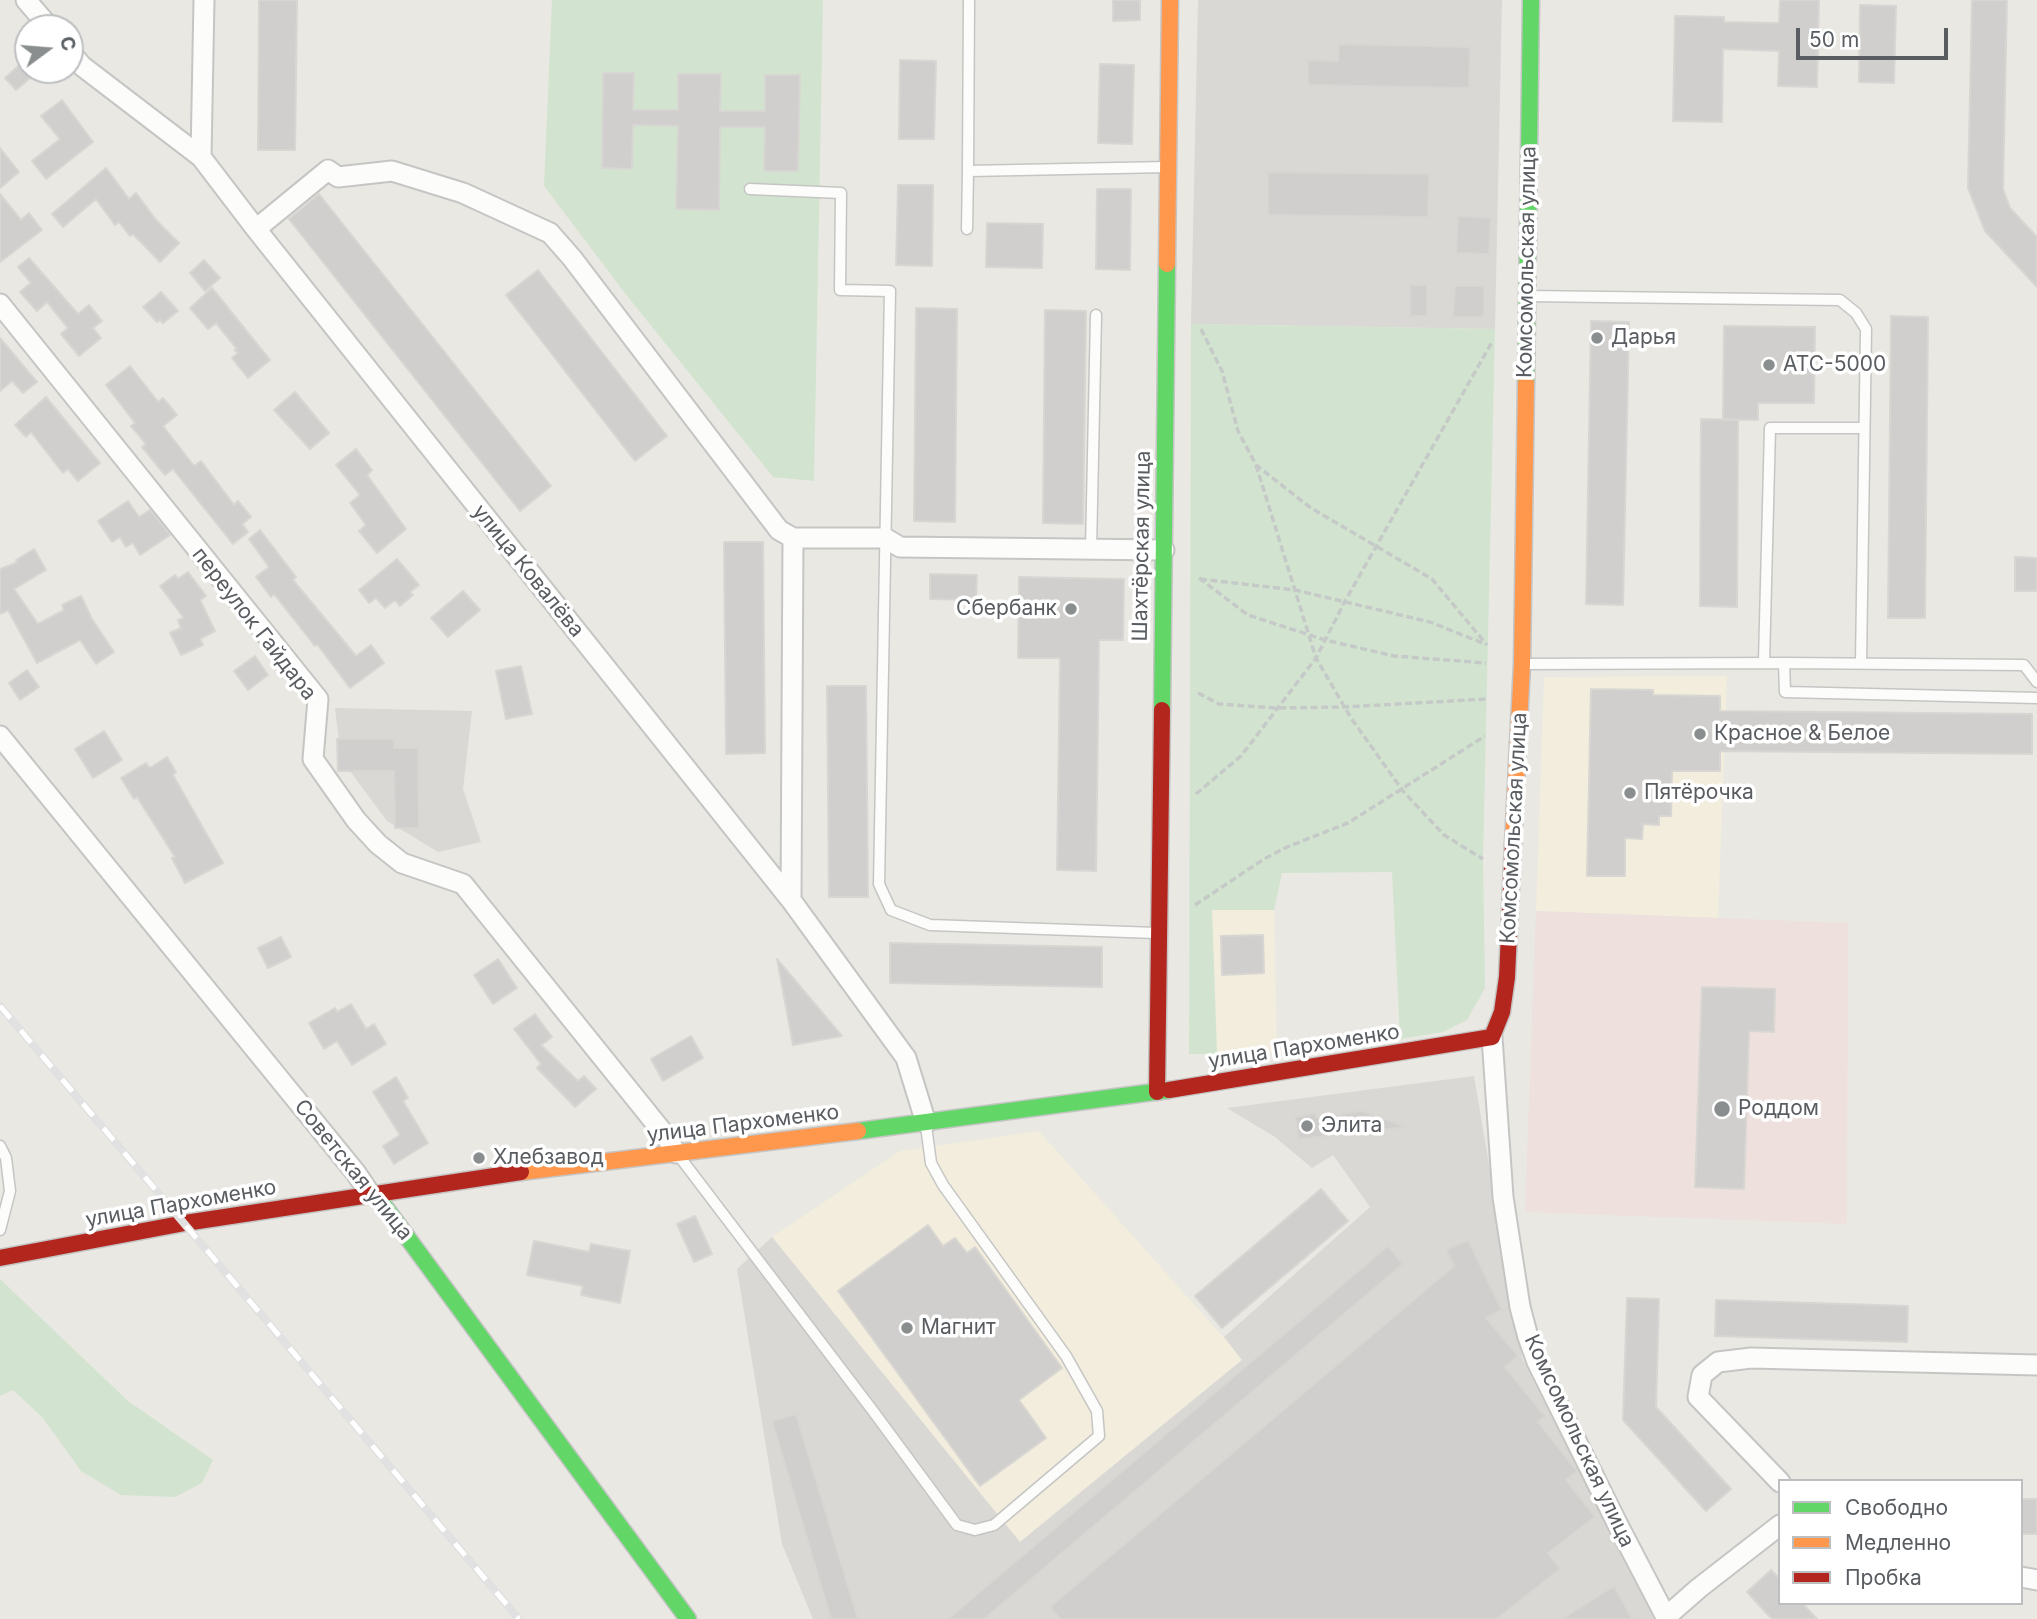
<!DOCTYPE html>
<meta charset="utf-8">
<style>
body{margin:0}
#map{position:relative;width:2037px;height:1619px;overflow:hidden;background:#e9e8e3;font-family:Inter,sans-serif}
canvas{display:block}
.legend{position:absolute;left:1778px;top:1479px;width:245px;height:126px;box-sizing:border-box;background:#fff;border:2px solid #bdbec0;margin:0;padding:9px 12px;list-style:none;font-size:21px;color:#595d61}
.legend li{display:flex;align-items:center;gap:14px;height:35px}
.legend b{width:35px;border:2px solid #bdbec0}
.north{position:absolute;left:14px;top:14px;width:70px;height:70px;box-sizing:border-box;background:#fff;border:2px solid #bdbec0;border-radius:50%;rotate:74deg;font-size:19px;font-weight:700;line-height:28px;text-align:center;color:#595d61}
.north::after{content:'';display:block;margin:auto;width:24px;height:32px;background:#8b8e8e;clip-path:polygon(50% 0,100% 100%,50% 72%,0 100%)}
.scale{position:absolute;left:1796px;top:28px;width:152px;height:32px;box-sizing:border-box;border:4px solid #595d61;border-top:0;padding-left:9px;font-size:21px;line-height:24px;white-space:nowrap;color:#595d61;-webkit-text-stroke:5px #fff;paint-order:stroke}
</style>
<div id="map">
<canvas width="2037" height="1619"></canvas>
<ul class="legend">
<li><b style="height:9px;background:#63d668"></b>Свободно</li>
<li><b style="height:9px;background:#ff974d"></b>Медленно</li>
<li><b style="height:9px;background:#b3261e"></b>Пробка</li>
</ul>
<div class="north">С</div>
<div class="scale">50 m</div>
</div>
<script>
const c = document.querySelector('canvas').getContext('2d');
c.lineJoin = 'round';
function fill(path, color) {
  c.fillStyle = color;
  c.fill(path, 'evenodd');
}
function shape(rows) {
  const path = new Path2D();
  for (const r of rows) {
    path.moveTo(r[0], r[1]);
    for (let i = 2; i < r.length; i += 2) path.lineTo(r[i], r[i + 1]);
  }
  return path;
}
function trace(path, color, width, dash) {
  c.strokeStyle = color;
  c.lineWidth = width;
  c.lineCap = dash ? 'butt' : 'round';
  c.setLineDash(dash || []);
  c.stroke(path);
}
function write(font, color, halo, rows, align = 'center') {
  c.font = font + ' Inter,sans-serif';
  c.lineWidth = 7;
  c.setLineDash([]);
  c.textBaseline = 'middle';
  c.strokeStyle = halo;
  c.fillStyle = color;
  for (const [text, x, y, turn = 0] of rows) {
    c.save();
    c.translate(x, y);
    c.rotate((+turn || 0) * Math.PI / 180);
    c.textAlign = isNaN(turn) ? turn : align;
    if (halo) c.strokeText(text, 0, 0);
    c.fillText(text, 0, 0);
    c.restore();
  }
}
fill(shape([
 [1727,676,1718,918,1536,911,1544,677],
 [1212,910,1274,910,1277,1053,1217,1054],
 [1039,1131,1243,1359,1020,1542,772,1237,900,1151]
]), '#f2eddc');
fill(shape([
 [1198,0,1502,0,1495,329,1191,324],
 [335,708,472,711,463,789,481,842,438,852,387,821,341,759],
 [1474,1076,1522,1358,1654,1619,813,1619,782,1544,737,1269,772,1237,1020,1542,1242,1360,1224,1337,1370,1207,1333,1155,1312,1168,1275,1137,1227,1108]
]), '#dad8d4');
fill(shape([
 [1536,911,1848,923,1847,1224,1525,1212]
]), '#eee0dd');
fill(shape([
 [552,0,823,0,814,481,773,477,624,292,544,186],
 [1191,324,1495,329,1483,859,1485,988,1467,1020,1443,1032,1400,1039,1392,872,1282,873,1274,910,1212,910,1217,1054,1189,1054],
 [0,1279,128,1401,213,1460,202,1483,175,1497,121,1495,81,1471,43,1418,13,1390,0,1396]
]), '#d2e4cf');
const building = shape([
 [259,0,297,0,295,150,258,150,259,0],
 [1113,0,1140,0,1140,20,1113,21,1113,0],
 [1780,0,1819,0,1817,87,1778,86,1779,51,1723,49,1722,122,1673,121,1675,16,1724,17,1724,22,1779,23,1780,0],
 [1972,0,2007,0,2003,189,2010,208,2037,237,2037,287,1985,231,1968,188,1972,0],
 [1860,5,1896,6,1894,83,1859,82,1860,5],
 [1339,44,1470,47,1469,88,1308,85,1308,60,1338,61,1339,44],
 [26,59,28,70,37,72,16,90,5,78,26,59],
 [900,60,936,61,934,139,899,139,900,60],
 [1100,64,1134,65,1132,144,1098,143,1100,64],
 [603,73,634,73,633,110,678,110,678,74,721,74,720,111,765,111,765,75,800,75,798,171,764,171,765,127,720,127,719,210,676,209,678,126,633,125,632,169,602,168,603,73],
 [62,100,93,142,46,179,32,161,60,139,41,116,62,100],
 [0,148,19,172,0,188,0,148],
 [106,168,129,199,136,193,156,220,179,243,160,262,133,234,130,236,119,222,115,225,96,199,63,227,52,214,106,168],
 [1268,172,1429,174,1428,217,1268,215,1268,172],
 [898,185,933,185,932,266,896,265,898,185],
 [1097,189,1131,189,1130,270,1096,269,1097,189],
 [0,194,21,220,29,213,42,230,0,262,0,194],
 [319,194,551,486,520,511,289,219,319,194],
 [1458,216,1491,218,1489,254,1456,253,1458,216],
 [987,223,1043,224,1042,268,986,267,987,223],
 [29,258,78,314,89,305,102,321,93,328,101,338,79,356,61,334,68,328,47,302,37,311,20,292,31,283,18,267,29,258],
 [204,260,220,278,205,291,190,273,204,260],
 [538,270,667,436,635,461,506,295,538,270],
 [1410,285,1427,285,1427,316,1410,316,1410,285],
 [1455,286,1484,286,1484,317,1453,317,1455,286],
 [212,288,270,360,248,378,232,358,238,353,235,350,237,349,216,323,208,329,190,308,212,288],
 [161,292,178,311,163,323,160,320,157,322,143,307,161,292],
 [916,308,957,309,955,522,914,521,916,308],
 [1045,310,1086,311,1083,524,1043,523,1045,310],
 [1891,316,1928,317,1925,618,1888,618,1891,316],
 [1591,321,1629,322,1623,605,1586,604,1591,321],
 [1724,326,1815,327,1814,403,1758,403,1758,420,1723,419,1724,326],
 [0,338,37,382,23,393,12,381,0,391,0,338],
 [130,366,158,402,163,398,177,415,163,426,194,466,201,461,234,505,238,501,251,517,242,524,248,532,233,544,173,469,165,475,142,447,146,444,131,426,135,423,106,385,130,366],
 [295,392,329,433,310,449,274,410,295,392],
 [46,397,100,463,78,481,68,469,63,473,31,432,26,437,15,425,46,397],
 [1701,419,1738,420,1737,607,1700,606,1701,419],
 [356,449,372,470,367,475,406,529,377,553,359,531,366,525,350,503,360,495,336,465,356,449],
 [128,501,139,517,150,510,170,535,140,555,133,543,126,547,120,537,112,542,98,521,128,501],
 [260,530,296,577,293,580,356,656,371,645,384,663,350,688,317,644,315,646,274,594,271,597,256,577,269,567,249,539,260,530],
 [724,542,763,542,765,753,726,754,724,542],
 [34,549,46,570,14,589,38,624,64,610,62,605,81,596,92,619,114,652,96,664,80,640,37,663,8,610,0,614,0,569,18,562,16,560,34,549],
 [2015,557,2037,558,2037,591,2015,591,2015,557],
 [397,559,419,585,410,592,413,595,400,606,395,600,385,608,376,598,369,603,359,590,397,559],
 [188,572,206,596,200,600,215,631,200,639,203,645,181,655,170,633,181,628,178,620,184,618,160,586,175,575,178,579,188,572],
 [930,574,977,575,976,600,930,599,930,574],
 [1019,577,1124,579,1123,640,1099,640,1096,871,1057,870,1060,658,1018,658,1019,577],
 [463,591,480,610,448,637,431,618,463,591],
 [255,656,268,675,248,690,234,671,255,656],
 [521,666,532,714,506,719,496,671,521,666],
 [27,670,39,687,20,700,9,683,27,670],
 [827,686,866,686,868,897,829,897,827,686],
 [1591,689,1653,690,1653,695,1720,696,1720,711,2032,714,2032,754,1720,751,1720,771,1672,771,1671,816,1659,816,1659,825,1643,824,1642,839,1625,838,1625,876,1587,876,1591,689],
 [104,731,122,760,93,778,75,749,104,731],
 [337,739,394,739,394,748,418,748,419,828,395,828,394,771,338,771,337,739],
 [167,757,176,772,173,775,223,863,185,883,172,858,175,857,137,797,134,799,121,778,146,763,150,768,167,757],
 [1263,935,1264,973,1222,975,1221,936,1263,935],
 [281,937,291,957,268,968,258,948,281,937],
 [890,943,1102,947,1102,987,890,983,890,943],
 [498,959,517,988,493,1004,474,975,498,959],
 [777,959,842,1036,793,1045,777,959],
 [1702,987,1775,989,1774,1032,1749,1031,1744,1189,1695,1187,1702,987],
 [351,1004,366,1029,374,1024,386,1044,352,1065,337,1041,324,1049,309,1023,335,1008,337,1012,351,1004],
 [535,1014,552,1037,541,1045,578,1081,584,1076,596,1089,575,1107,537,1068,541,1064,514,1029,535,1014],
 [691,1036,703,1058,663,1081,651,1059,691,1036],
 [396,1077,408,1098,403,1101,428,1143,394,1164,383,1146,400,1135,373,1092,396,1077],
 [1362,1111,1406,1127,1299,1139,1295,1117,1316,1113,1317,1118,1362,1111],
 [1321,1189,1348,1221,1222,1328,1195,1296,1321,1189],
 [695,1216,712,1254,694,1262,677,1224,695,1216],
 [928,1225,943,1246,955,1238,967,1253,975,1247,1062,1368,1019,1400,1046,1438,980,1486,838,1291,928,1225],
 [1468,1240,1502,1310,1486,1318,1518,1356,1505,1367,1545,1416,1538,1422,1577,1471,1566,1480,1595,1517,1548,1553,1560,1569,1497,1619,1060,1619,1050,1607,1454,1266,1446,1250,1468,1240],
 [534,1241,589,1252,591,1244,630,1251,620,1303,581,1295,583,1286,527,1275,534,1241],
 [1388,1246,1403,1264,984,1619,948,1619,1388,1246],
 [1627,1298,1659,1299,1656,1407,1731,1489,1706,1511,1623,1420,1627,1298],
 [1716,1300,1908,1306,1907,1342,1715,1336,1716,1300],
 [796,1414,858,1619,831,1619,772,1421,796,1414],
 [2021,1499,2037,1499,2037,1534,2021,1534,2021,1499],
 [1771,1570,1780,1579,1780,1603,1802,1603,1817,1619,1772,1619,1770,1617,1747,1592,1771,1570],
 [1614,1586,1632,1619,1562,1619,1614,1586]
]);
fill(building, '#d0cfcd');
trace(building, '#d8d6d2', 2);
const lane = shape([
 [968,171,969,0],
 [750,189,841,193,840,290,890,291,879,884,891,910,930,925,1156,933],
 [967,229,968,171,1167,167],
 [1528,296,1840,300,1856,313,1866,329,1861,663],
 [1091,549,1096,315],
 [1764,662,1770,428,1863,428],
 [1522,664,1784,663],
 [2037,682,2024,665,1784,663,1785,692,2037,698],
 [0,1146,6,1158,10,1191,0,1230],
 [679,1156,873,1411,957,1525,975,1530,994,1525,1099,1436,1097,1411,1066,1356,943,1185,931,1163,926,1126]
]);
const street = shape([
 [26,0,50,28],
 [204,0,201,157,256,229,791,900,906,1058,926,1123],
 [70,52,82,66,201,157],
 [256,229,328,170,338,177,392,171,463,193,550,233,572,258,779,530,793,538,885,538,900,547,1164,550],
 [0,304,318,699,313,759,356,820,378,844,402,863,463,884,665,1135,676,1153],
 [0,736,356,1173,370,1194],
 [791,900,793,538],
 [1492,1037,1503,1197,1520,1307,1528,1337,1537,1362,1617,1523,1667,1619],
 [1780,1482,1698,1397,1702,1375,1718,1362,1751,1358,2037,1365],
 [2021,1577,2037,1580],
 [1666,1617,1699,1588,1780,1525]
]);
const fast = shape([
 [1526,383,1531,0],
 [1162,710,1167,264],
 [858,1131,1169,1090],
 [370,1194,382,1203,688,1619]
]);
const slow = shape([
 [1167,264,1170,0],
 [1513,844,1522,664,1526,383],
 [521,1172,858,1131]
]);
const jam = shape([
 [1169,1090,1492,1037,1502,1012,1507,977,1513,844],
 [1157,1092,1162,710],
 [0,1258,185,1223,521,1172]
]);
trace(lane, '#c5c5c4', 13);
trace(street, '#c5c5c4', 23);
trace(fast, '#c5c5c5', 19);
trace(slow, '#c5c5c5', 19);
trace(jam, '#c5c5c5', 19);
trace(shape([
 [1201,329,1222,371,1238,431,1256,465,1311,508,1432,579,1487,645],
 [1256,465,1316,658,1351,718,1403,791,1444,835,1483,859],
 [1199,578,1248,615,1325,640,1394,656,1486,663],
 [1200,579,1295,590,1430,622,1485,644],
 [1198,693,1219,704,1277,708,1345,707,1486,699],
 [1196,794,1241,756,1316,658,1344,603,1492,342],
 [1195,905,1264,859,1287,847,1348,823,1485,736]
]), '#c5c9c7', 3.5, [7, 3.5]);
trace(lane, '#fcfcfb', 10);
trace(street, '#fcfcfb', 19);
trace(fast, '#63d668', 16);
trace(slow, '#ff974d', 16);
trace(jam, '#b3261e', 16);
const rail = shape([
 [0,1006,519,1619]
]);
trace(rail, '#e0e1e0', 8);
trace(rail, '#fff', 5, [16]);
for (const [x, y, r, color] of [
 [1597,338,7,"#8b8e8e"],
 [1769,365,7,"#8b8e8e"],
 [1071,609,7,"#8b8e8e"],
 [1700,734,7,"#8b8e8e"],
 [1630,793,7,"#8b8e8e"],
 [1722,1109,9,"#8b8e8e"],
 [1307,1126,7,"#8b8e8e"],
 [479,1158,7,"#8b8e8e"],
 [907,1328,7,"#8b8e8e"]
]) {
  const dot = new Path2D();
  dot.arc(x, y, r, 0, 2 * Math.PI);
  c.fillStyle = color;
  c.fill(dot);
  trace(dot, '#fff', 2.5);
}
write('21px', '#595d61', '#fff', [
 ["Комсомольская улица",1527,262,-89],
 ["Шахтёрская улица",1142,546,-89],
 ["улица Ковалёва",528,571,51],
 ["переулок Гайдара",254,624,52],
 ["Комсомольская улица",1514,828,-87],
 ["улица Пархоменко",1304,1047,-9],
 ["улица Пархоменко",743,1124,-7],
 ["Советская улица",353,1170,51],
 ["улица Пархоменко",181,1204,-10],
 ["Комсомольская улица",1579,1441,65]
]);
write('21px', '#595d61', '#fff', [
 ["Дарья",1611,338],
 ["АТС-5000",1783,365],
 ["Сбербанк",1057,609,"right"],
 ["Красное & Белое",1714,734],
 ["Пятёрочка",1644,793],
 ["Роддом",1738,1109],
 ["Элита",1321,1126],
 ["Хлебзавод",493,1158],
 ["Магнит",921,1328]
], 'left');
</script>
